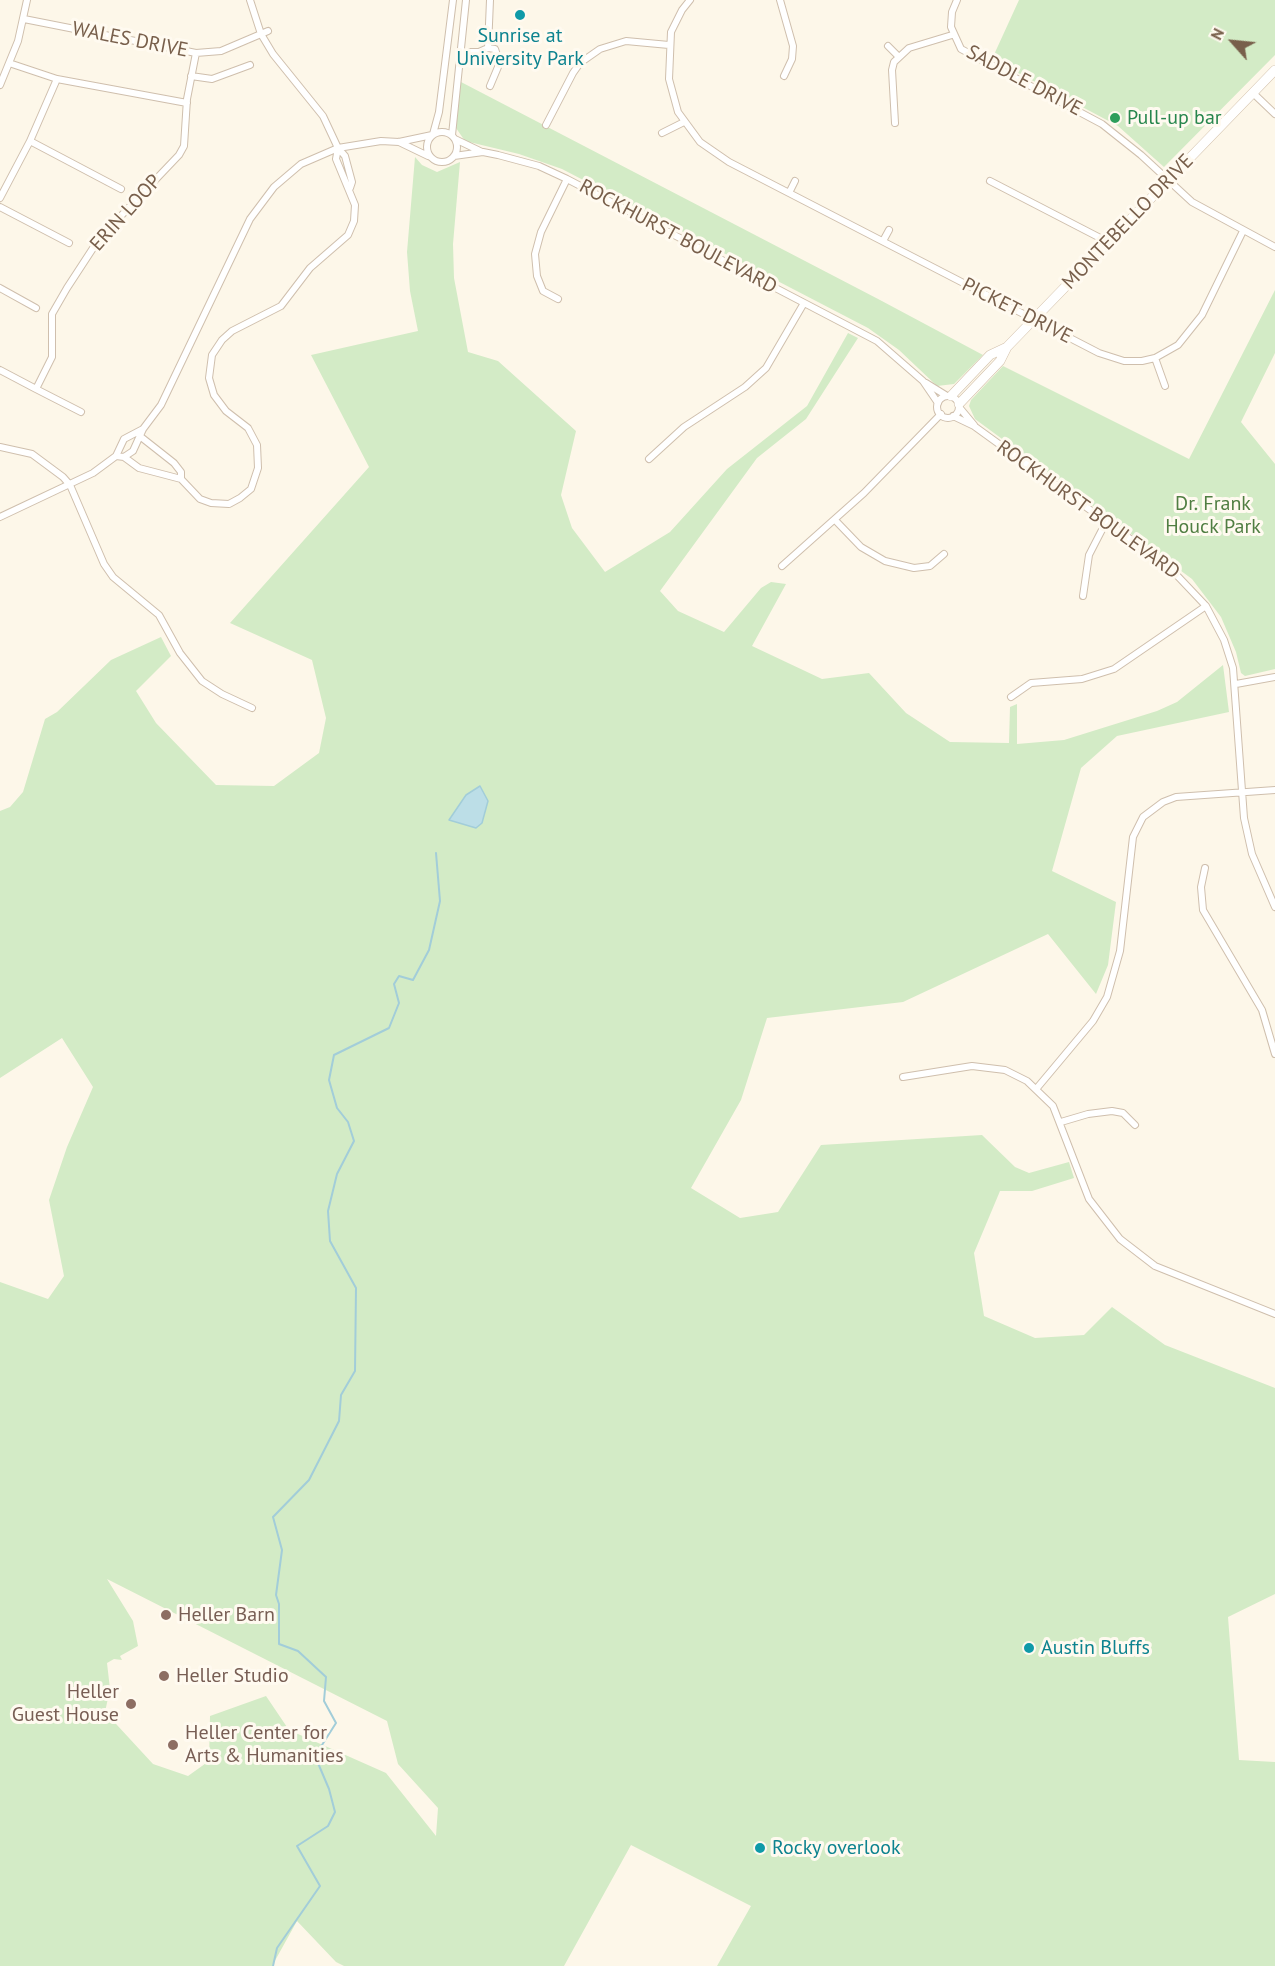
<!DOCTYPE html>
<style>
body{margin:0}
#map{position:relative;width:1275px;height:1966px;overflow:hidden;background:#fdf7e9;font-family:"PT Sans",sans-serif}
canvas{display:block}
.north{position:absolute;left:1203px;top:12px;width:60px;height:60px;-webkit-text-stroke:4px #fffaf0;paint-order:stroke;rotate:297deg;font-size:16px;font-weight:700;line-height:24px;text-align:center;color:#785f4b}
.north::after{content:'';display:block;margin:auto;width:21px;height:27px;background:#785f4b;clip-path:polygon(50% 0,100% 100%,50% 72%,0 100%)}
</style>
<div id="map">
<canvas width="1275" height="1966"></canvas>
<div class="north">N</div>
</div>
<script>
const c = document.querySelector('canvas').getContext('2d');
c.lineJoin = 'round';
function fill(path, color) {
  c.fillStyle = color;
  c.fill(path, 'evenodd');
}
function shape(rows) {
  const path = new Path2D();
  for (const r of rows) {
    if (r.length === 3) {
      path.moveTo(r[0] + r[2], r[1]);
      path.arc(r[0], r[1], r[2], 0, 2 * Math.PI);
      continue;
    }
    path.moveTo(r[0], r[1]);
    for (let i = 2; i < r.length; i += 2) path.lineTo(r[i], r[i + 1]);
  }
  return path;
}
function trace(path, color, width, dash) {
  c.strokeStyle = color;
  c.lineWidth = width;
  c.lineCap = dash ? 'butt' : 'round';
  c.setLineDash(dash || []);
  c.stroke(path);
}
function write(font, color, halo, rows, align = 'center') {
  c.font = font + ' "PT Sans",sans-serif';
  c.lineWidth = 6;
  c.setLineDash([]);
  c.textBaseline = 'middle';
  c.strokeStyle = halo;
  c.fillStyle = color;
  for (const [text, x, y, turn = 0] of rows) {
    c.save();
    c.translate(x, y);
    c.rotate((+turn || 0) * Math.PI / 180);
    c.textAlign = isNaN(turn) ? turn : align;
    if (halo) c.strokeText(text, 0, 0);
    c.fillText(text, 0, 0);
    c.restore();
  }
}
fill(shape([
 [1019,0,1275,0,1275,55,1164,167,1118,126,992,59],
 [461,82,880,300,983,355,954,384,937,386,899,350,868,328,562,169,519,154,465,141,456,128],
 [415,157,422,165,437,172,460,162,453,244,454,278,468,352,498,361,576,431,561,495,572,528,605,572,670,532,727,469,807,406,848,333,858,338,806,419,757,458,660,591,678,611,724,632,761,588,771,582,786,584,752,646,822,679,869,673,906,713,950,742,1009,743,1010,707,1017,704,1017,744,1064,740,1157,711,1177,702,1223,665,1229,712,1117,736,1081,768,1052,871,1116,902,1108,965,1096,994,1048,934,903,1002,767,1018,741,1100,691,1188,740,1218,778,1212,821,1145,982,1135,1015,1167,1029,1173,1069,1162,1074,1178,1032,1191,1000,1191,974,1253,984,1316,1035,1338,1084,1335,1112,1307,1165,1345,1275,1388,1275,1594,1228,1617,1239,1760,1275,1762,1275,1966,717,1966,751,1906,631,1845,564,1966,344,1966,336,1962,297,1921,272,1966,0,1966,0,1282,48,1299,64,1276,49,1200,67,1147,93,1087,62,1038,0,1078,0,811,10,807,23,792,45,719,57,712,111,660,161,637,171,656,136,691,156,723,216,785,274,786,319,753,326,718,312,660,230,623,369,467,311,355,418,331,410,291,407,252],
 [107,1579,387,1721,398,1764,438,1808,436,1836,386,1773,289,1730,266,1696,210,1716,209,1761,188,1776,153,1764,105,1712,110,1689,107,1663,114,1659,122,1660,120,1656,138,1646,133,1621],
 [1275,290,1275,353,1241,422,1275,464,1275,669,1245,676,1241,673,1236,652,1221,617,1192,579,975,419,969,406,971,400,1003,366,1189,459]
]), '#d3ebc6');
const water = shape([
 [480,786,488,801,482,823,476,828,449,820,466,795,480,786]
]);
fill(water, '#bcdee7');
trace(water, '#a2cdd9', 1.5);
trace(shape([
 [273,1966,277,1948,320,1886,297,1846,328,1826,335,1812,329,1789,315,1756,336,1723,324,1701,326,1677,298,1651,279,1644,279,1604,276,1595,282,1550,273,1517,309,1480,339,1421,341,1395,355,1371,356,1288,330,1241,328,1211,337,1174,354,1141,348,1122,337,1108,329,1080,334,1055,389,1028,399,1003,394,984,399,976,413,980,429,950,440,901,436,853]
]), '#a2cdd9', 2);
const street = shape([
 [250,0,261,34,273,54,323,116,338,148,345,156,352,182,350,188],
 [690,0,682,10,671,32,669,79,678,112,700,142,729,162,1099,353,1124,361,1142,361,1155,358,1178,345,1202,315,1243,231],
 [780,0,793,46,792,59,784,76],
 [957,0,952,12,951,27,961,49,1102,124,1141,155,1192,202,1275,247],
 [24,19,196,53,221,51,268,31],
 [888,46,898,56],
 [488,48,495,49,498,58,498,67,490,86],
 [460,52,479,52,488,48,490,0],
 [9,63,57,79],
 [191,76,212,79,250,65],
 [0,85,18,41,27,0],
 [1253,93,1275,114],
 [895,123,892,70,894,62,909,48,952,35],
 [546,125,573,73,580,63,600,49,626,41,669,45],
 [442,147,15],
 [662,133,684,122],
 [433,134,439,112,453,0],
 [452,135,466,0],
 [455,139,482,152],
 [30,141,121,189],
 [399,142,428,156],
 [454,156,483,152,498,155,539,166,567,179,877,341,923,381,938,403],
 [990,181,1108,242],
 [789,193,795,181],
 [0,198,30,141,57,79,187,103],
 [0,207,69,243],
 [883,241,889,230],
 [0,288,36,308],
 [558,299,543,291,537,276,535,254,541,232,567,179],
 [1155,358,1165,386],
 [0,370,36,389,52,357,52,314,67,288,99,239,179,155,184,146,187,99,196,53],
 [926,383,947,396],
 [36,389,81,412],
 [948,407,11],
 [959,407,974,425],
 [953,416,974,426,1169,567,1206,606,1224,640,1233,668,1244,818,1252,854,1275,907],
 [141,437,174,463,181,472,181,479,200,499,211,503,229,504,240,498,251,489,258,468,257,445,248,428,226,411,214,395,209,378,212,355,222,340,232,331,281,306,310,268,348,235,354,221,355,205,336,159,338,148],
 [0,447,32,454,63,477,70,485,104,564,113,577,159,615,180,653,202,681,222,694,252,708],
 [116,456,124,457,133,451,143,429,161,405,250,219,274,187,301,164,338,148,381,141,399,142,432,135],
 [124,457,139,468,181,479],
 [649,459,684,427,745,387,766,368,804,303],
 [0,517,93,473,116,456,124,439,143,429],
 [835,520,861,547,885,561,914,568,930,566,944,554],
 [782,566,864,493,941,414],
 [1083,596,1089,555,1106,522],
 [1236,684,1275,677],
 [1011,697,1031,683,1082,679,1114,669,1206,606],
 [1205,868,1201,887,1203,910,1262,1010,1275,1054],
 [903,1077,972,1066,1005,1070,1027,1081,1053,1106,1089,1199,1120,1239,1155,1266,1275,1314],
 [1037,1088,1093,1021,1107,997,1120,951,1133,837,1143,817,1163,802,1176,797,1275,790],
 [1061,1122,1088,1114,1112,1111,1123,1113,1135,1125]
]);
const secondary = shape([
 [951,396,990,355,1007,347],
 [959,404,1000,361,1007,347,1275,70]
]);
trace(street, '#cfbfad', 8);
trace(secondary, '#d2c0ab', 10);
trace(street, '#fff', 6);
trace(secondary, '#fff', 9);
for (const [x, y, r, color] of [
 [520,15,6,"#0f9aa8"],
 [1115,118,6,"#2e9e5b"],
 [166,1615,6,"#8d6e63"],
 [1029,1648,6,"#0f9aa8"],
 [164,1676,6,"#8d6e63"],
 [131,1704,6,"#8d6e63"],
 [173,1745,6,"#8d6e63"],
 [760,1848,6,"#0f9aa8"]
]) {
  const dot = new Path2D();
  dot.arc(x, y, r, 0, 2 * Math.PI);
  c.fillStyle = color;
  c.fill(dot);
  trace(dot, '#fffaf0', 2);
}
write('20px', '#0d838f', '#fffaf0', [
 ["Sunrise at",520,36,"center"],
 ["University Park",520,59,"center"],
 ["Austin Bluffs",1041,1648],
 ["Rocky overlook",772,1848]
], 'left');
write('20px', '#785f4b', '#fffaf0', [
 ["WALES DRIVE",130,40,11],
 ["SADDLE DRIVE",1024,81,28],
 ["ERIN LOOP",126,213,-48],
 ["MONTEBELLO DRIVE",1128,222,-46],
 ["ROCKHURST BOULEVARD",678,237,28],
 ["PICKET DRIVE",1017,311,27],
 ["ROCKHURST BOULEVARD",1088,510,36]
]);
write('20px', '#27864d', '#fffaf0', [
 ["Pull-up bar",1127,118]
], 'left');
write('20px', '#507e42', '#fffaf0', [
 ["Dr. Frank",1213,504],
 ["Houck Park",1213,527]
]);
write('20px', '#785e54', '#fffaf0', [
 ["Heller Barn",178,1615],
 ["Heller Studio",176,1676],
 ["Heller",119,1692,"right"],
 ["Guest House",119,1715,"right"],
 ["Heller Center for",185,1733],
 ["Arts & Humanities",185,1756]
], 'left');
</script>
